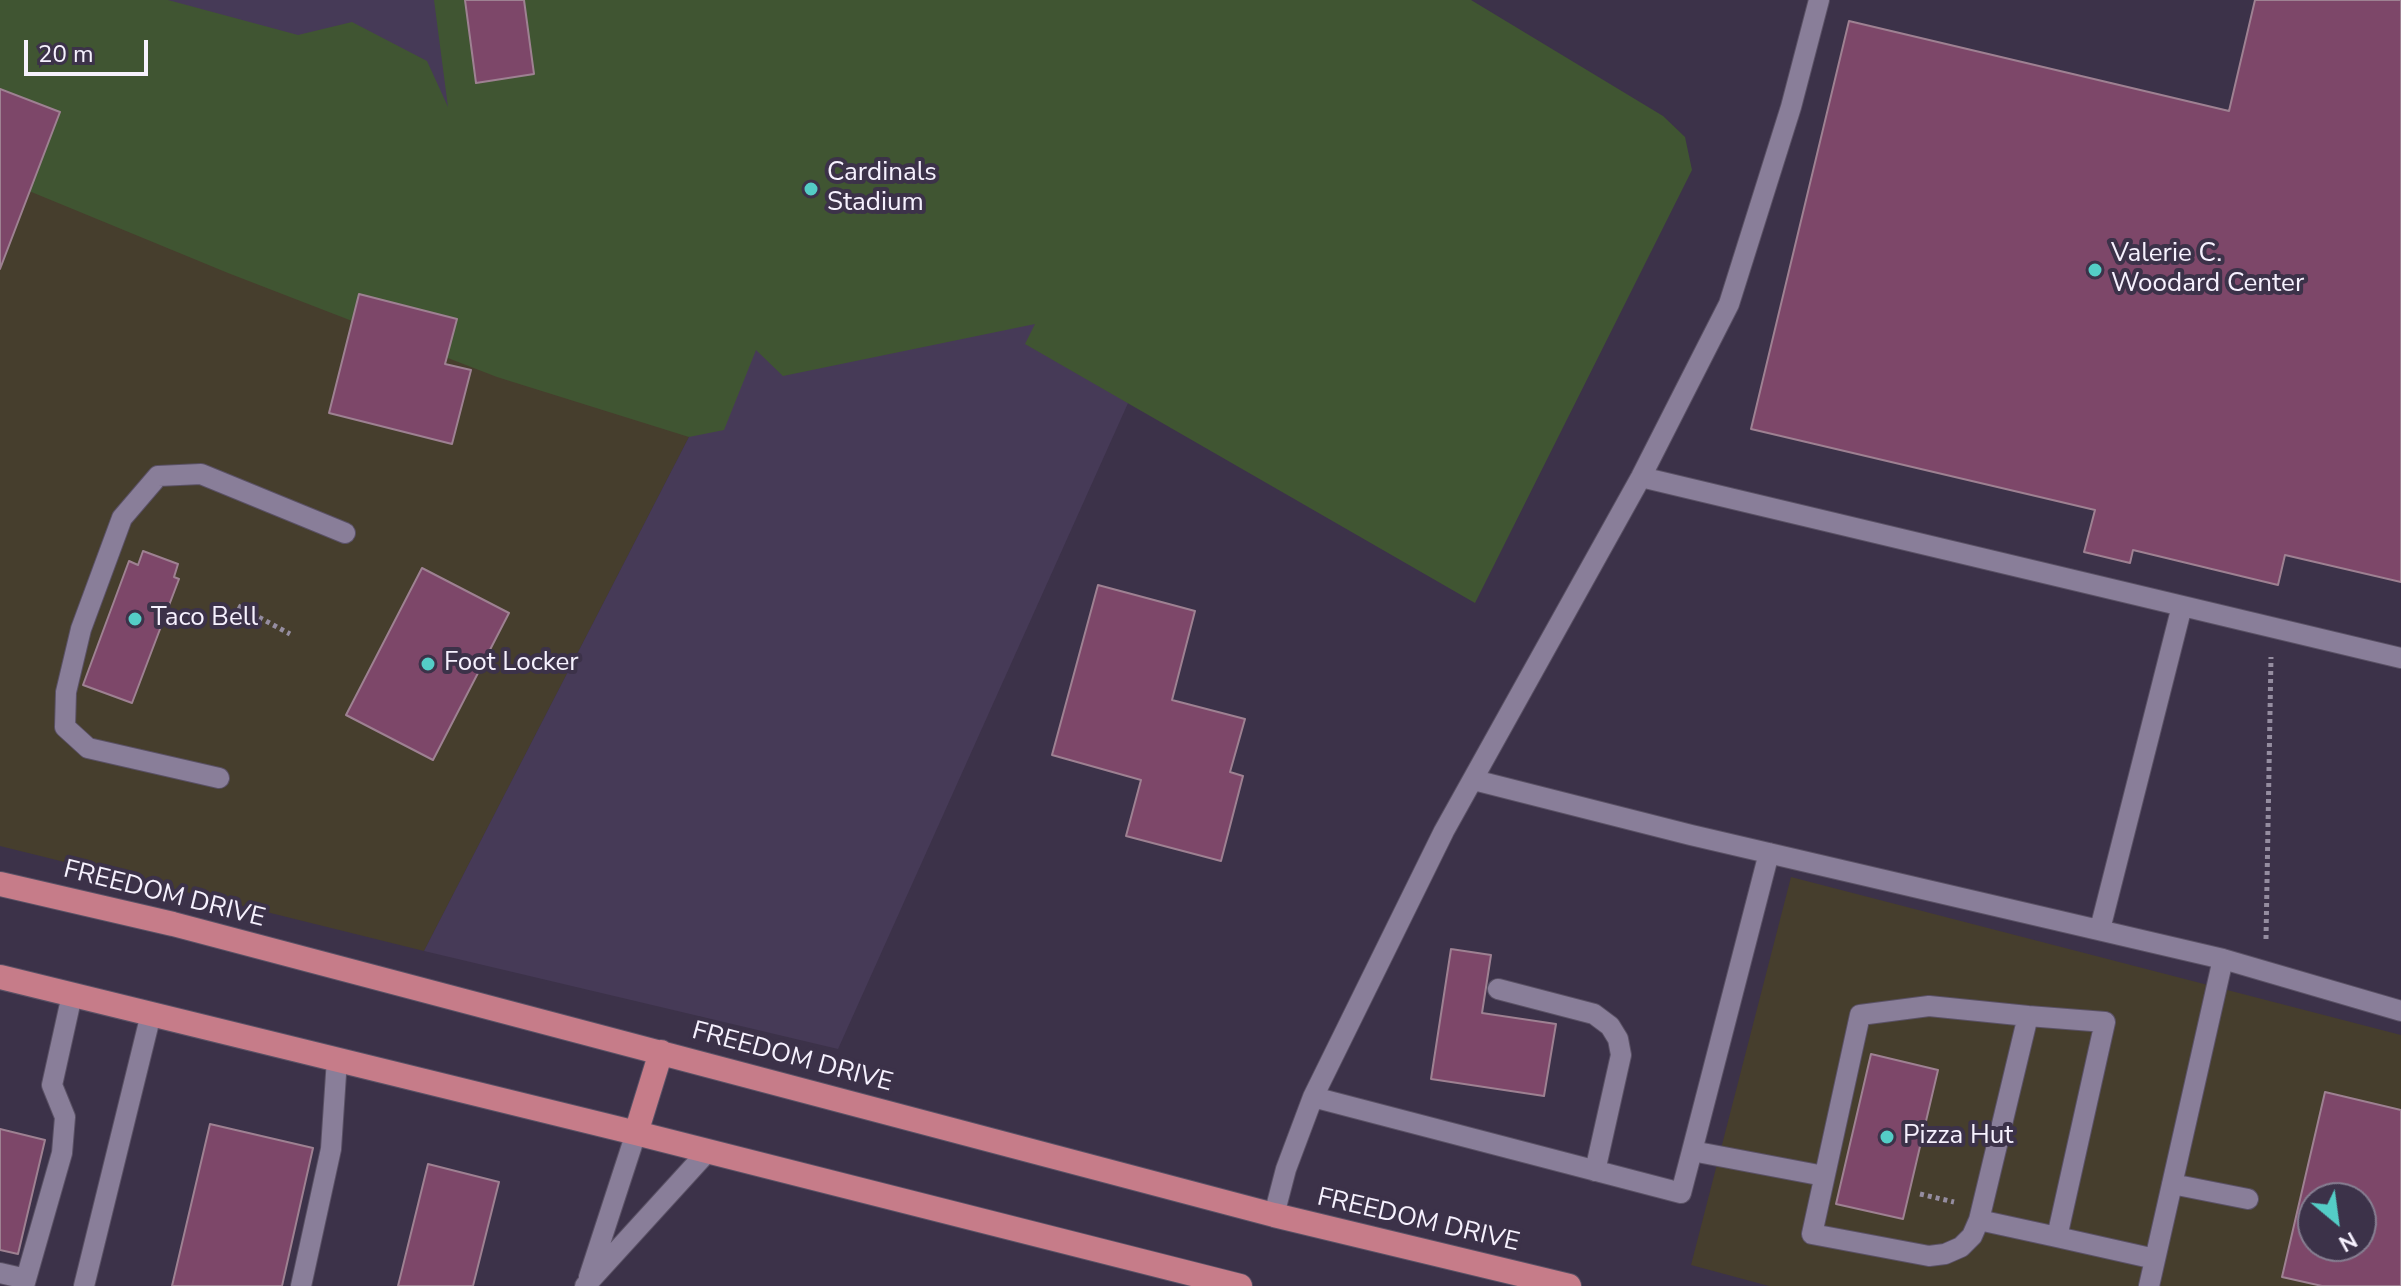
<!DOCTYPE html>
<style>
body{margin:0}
#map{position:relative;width:2401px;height:1286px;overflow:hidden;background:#3c3249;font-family:"Nunito Sans",sans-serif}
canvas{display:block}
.north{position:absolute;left:2297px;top:1182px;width:80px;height:80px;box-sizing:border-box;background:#3c3249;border:2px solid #867e91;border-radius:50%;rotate:151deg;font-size:22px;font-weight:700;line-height:32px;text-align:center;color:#f6f1fe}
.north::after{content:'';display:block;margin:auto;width:28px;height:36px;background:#54cdc6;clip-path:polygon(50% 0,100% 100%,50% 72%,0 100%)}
.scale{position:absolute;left:24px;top:40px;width:124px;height:36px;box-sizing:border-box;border:4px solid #f6f1fe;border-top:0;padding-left:10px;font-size:24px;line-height:28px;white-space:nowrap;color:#f6f1fe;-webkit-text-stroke:6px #3c3249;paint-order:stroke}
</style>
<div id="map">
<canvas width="2401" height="1286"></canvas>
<div class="north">N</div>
<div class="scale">20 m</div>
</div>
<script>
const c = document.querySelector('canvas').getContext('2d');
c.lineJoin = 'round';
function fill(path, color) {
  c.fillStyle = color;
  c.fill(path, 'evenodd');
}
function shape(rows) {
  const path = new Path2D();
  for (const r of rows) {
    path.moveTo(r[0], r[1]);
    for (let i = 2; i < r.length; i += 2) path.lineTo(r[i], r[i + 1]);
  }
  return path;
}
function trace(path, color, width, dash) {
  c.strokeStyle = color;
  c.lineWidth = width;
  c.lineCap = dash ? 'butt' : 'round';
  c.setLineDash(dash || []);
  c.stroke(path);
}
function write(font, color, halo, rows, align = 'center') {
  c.font = font + ' "Nunito Sans",sans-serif';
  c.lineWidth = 8;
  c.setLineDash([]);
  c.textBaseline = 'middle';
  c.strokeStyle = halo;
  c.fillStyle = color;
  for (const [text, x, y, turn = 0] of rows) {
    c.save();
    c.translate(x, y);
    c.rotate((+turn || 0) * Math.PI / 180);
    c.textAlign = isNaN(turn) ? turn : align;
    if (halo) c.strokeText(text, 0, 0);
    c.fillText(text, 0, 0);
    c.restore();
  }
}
fill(shape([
 [0,53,739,340,424,951,0,846],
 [1791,877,2401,1035,2401,1286,1769,1286,1691,1265],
 [2313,1198,2361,1198,2361,1246,2313,1246]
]), '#463e2d');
fill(shape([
 [0,0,1309,0,838,1049,424,951,739,340]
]), '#463a57');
fill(shape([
 [0,0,168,0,298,35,352,22,427,61,448,107,434,0,1471,0,1663,116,1685,137,1692,170,1475,603,1025,344,1035,324,783,376,756,350,724,430,689,437,497,377,228,273,29,191,0,89]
]), '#405532');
const building = shape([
 [465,0,524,0,534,74,476,83,465,0],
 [2255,0,2401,0,2401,582,2285,555,2278,585,2133,550,2130,563,2084,552,2095,510,1751,429,1849,21,2229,111,2255,0],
 [0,89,60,112,0,269,0,89],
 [359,294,457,319,445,364,471,370,452,444,329,413,359,294],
 [143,551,178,564,174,577,179,579,132,703,83,685,129,561,138,565,143,551],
 [422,568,509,613,433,760,346,715,422,568],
 [1098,585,1195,611,1172,700,1245,719,1230,772,1243,776,1221,861,1126,836,1141,780,1052,755,1098,585],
 [1451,949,1491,955,1482,1013,1556,1024,1544,1096,1431,1079,1451,949],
 [1871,1054,1938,1070,1903,1219,1836,1204,1871,1054],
 [2325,1092,2401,1110,2401,1286,2322,1286,2282,1277,2325,1092],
 [2313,1198,2361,1198,2361,1246,2313,1246,2313,1198],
 [210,1124,313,1148,282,1286,172,1286,210,1124],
 [0,1129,45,1140,18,1254,0,1250,0,1129],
 [428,1164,499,1182,473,1286,398,1286,428,1164]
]);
fill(building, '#7d4769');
trace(building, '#9e8192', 2);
const service = shape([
 [1641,477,2401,658],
 [219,778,88,748,65,727,66,692,81,629,122,518,158,476,201,474,345,533],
 [1474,780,1691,835,2223,959],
 [1769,853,1692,1151,1824,1176],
 [2100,929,2182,606],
 [1498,989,1594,1014,1610,1026,1618,1039,1621,1055,1595,1171],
 [1313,1097,1681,1193,1692,1151],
 [2172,1184,2248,1199],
 [1274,1215,1286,1169,1313,1097,1444,831,1641,477,1729,304,1791,107,1819,0],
 [1979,1220,1972,1236,1961,1247,1945,1254,1929,1256,1812,1234,1860,1015,1929,1006,2028,1016],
 [2057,1237,2105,1022,2028,1016,1979,1220,2057,1237,2155,1259],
 [0,1273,26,1279],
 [589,1277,636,1133],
 [24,1286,62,1153,65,1117,52,1085,72,995],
 [84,1286,151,1014],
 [301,1286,331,1149,337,1059],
 [585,1286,708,1151],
 [2149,1286,2223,959,2401,1011]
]);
const primary = shape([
 [0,884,173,924,1274,1215,1569,1286],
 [0,977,636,1133,1240,1286],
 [636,1133,661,1052]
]);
trace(service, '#5a5165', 22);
trace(primary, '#5a5165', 26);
trace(shape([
 [238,606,290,634],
 [2266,939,2271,657],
 [1920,1194,1954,1202]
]), '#958da0', 5, [4, 4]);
trace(service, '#897e99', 20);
trace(primary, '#c67c89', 24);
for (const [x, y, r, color] of [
 [811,189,8,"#54cdc6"],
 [2095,270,8,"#54cdc6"],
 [135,619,8,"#54cdc6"],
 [428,664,8,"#54cdc6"],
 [1887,1137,8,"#54cdc6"]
]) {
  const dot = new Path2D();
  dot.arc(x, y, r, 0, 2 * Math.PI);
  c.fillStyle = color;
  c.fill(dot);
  trace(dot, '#3c3249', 3);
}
write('26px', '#f6f1fe', '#3c3249', [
 ["Cardinals",827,174],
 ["Stadium",827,204],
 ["Valerie C.",2111,255],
 ["Woodard Center",2111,285],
 ["Taco Bell",151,619],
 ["Foot Locker",444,664],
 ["Pizza Hut",1903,1137]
], 'left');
write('26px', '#f6f1fe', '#3c3249', [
 ["FREEDOM DRIVE",164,895,14],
 ["FREEDOM DRIVE",792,1058,15],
 ["FREEDOM DRIVE",1418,1221,13]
]);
</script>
